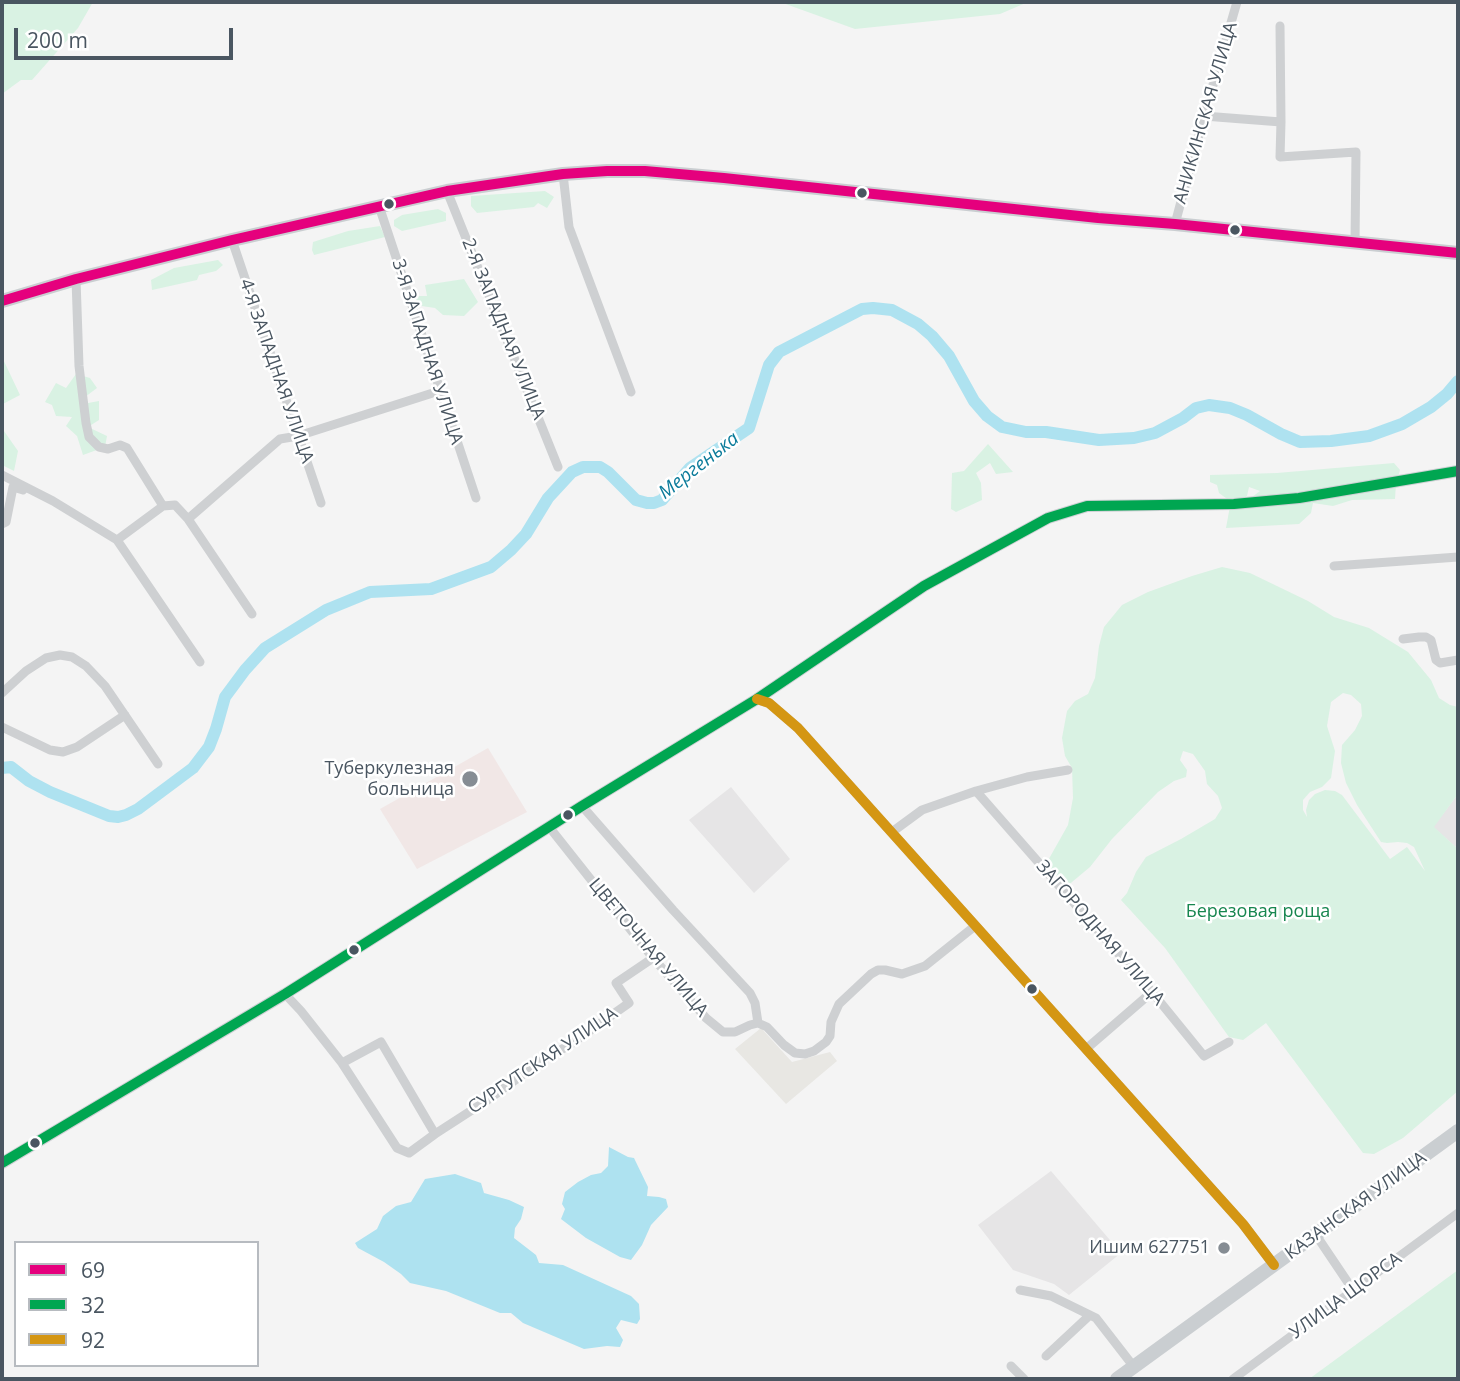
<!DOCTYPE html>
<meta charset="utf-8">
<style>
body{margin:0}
#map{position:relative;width:1460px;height:1381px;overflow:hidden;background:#f4f4f4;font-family:"Open Sans",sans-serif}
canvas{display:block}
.frame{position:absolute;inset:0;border:4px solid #4a5661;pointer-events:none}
.legend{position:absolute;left:14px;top:1241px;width:245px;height:126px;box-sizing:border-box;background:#fff;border:2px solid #b7bbc0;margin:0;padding:9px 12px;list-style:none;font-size:21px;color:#4a5661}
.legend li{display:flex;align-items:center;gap:14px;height:35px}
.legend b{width:35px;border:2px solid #b7bbc0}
.scale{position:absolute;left:14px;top:28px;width:219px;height:32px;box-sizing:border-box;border:4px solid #4a5661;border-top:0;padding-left:9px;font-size:21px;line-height:24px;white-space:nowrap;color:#4a5661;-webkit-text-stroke:5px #fff;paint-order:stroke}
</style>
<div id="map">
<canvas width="1460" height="1381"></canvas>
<div class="frame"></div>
<ul class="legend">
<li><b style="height:9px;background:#e5007d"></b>69</li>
<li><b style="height:9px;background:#00a651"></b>32</li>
<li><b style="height:9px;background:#d49613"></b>92</li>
</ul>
<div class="scale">200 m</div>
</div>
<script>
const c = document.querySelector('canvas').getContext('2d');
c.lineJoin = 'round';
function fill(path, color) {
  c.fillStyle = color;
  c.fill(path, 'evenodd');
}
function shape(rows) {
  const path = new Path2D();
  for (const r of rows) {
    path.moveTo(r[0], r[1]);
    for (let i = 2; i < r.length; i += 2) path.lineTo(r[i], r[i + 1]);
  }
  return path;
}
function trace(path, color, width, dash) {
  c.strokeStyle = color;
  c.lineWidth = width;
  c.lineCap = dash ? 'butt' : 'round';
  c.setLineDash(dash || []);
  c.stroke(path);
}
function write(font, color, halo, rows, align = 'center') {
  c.font = font + ' "Open Sans",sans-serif';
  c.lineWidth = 5;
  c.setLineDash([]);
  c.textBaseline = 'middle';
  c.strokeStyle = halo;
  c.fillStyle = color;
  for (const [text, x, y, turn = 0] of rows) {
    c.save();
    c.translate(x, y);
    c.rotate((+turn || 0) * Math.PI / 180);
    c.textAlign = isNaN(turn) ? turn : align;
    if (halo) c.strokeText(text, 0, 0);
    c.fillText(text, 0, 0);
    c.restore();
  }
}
fill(shape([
 [761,1028,792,1062,830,1052,837,1061,786,1104,735,1049]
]), '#e8e7e3');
fill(shape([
 [731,787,790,859,754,893,689,820],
 [1458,794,1458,849,1433,827],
 [1051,1171,1121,1253,1069,1295,1054,1284,1013,1270,978,1225]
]), '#e6e5e6');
fill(shape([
 [488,748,527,812,417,869,380,809]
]), '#f1e7e6');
fill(shape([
 [2,2,93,2,78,28,32,80,21,80,2,94],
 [780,2,1028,2,1000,14,855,29],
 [545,191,554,197,547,208,538,203,534,207,477,213,471,206,471,196],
 [438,209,446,213,446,221,402,231,394,226,394,220,402,215],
 [380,226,385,237,314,255,312,250,313,242,348,231],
 [218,260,223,265,216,271,199,275,197,280,152,290,151,280,174,268],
 [464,279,478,302,464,316,443,315,435,308,415,305,416,296,427,296,425,285],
 [2,357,20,395,3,404,2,403],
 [76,374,90,378,97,388,85,397,88,403,99,401,99,420,88,427,107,436,105,447,83,455,77,436,66,426,72,417,56,416,52,405,45,402,56,383,66,388],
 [2,431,4,431,18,451,14,471,2,465],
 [988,444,1013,472,996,474,990,463,976,473,981,483,982,500,956,512,951,509,952,473,964,471],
 [1394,463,1400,470,1396,484,1395,499,1352,500,1333,506,1313,503,1311,513,1299,524,1226,528,1230,506,1240,506,1260,491,1249,487,1247,496,1234,504,1219,493,1217,485,1210,482,1210,475,1277,473],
 [1222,567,1250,573,1308,601,1334,617,1369,628,1408,652,1431,680,1439,698,1450,705,1458,707,1458,794,1434,827,1458,849,1458,1091,1403,1138,1374,1154,1363,1153,1266,1023,1243,1040,1229,1037,1165,948,1121,900,1127,893,1136,872,1146,857,1181,839,1215,819,1222,808,1218,796,1207,784,1205,771,1193,754,1183,751,1180,760,1187,770,1186,777,1174,781,1158,792,1112,839,1090,867,1066,887,1046,864,1068,825,1073,798,1072,768,1065,756,1062,738,1067,711,1075,701,1088,694,1095,678,1099,646,1104,627,1122,605,1148,592,1192,576],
 [1343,693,1351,695,1361,704,1362,716,1355,730,1342,745,1341,763,1346,783,1357,805,1381,842,1387,843,1398,842,1407,843,1414,847,1425,871,1407,847,1390,859,1342,795,1335,791,1325,790,1315,794,1309,800,1306,810,1307,817,1303,810,1303,800,1310,792,1322,787,1331,778,1335,751,1327,726,1331,702],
 [1458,1270,1458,1379,1309,1379]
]), '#d9f2e3');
fill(shape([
 [609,1147,628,1157,634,1158,648,1187,647,1196,659,1197,666,1199,668,1207,651,1225,642,1245,631,1260,620,1257,586,1238,561,1219,565,1209,562,1204,565,1192,578,1182,591,1175,601,1173,608,1166],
 [455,1174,481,1183,484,1193,509,1200,524,1207,521,1219,515,1228,514,1238,536,1255,539,1263,563,1265,631,1296,639,1304,640,1319,637,1324,621,1320,616,1328,623,1340,620,1347,607,1346,584,1349,523,1323,511,1313,500,1313,446,1291,410,1283,401,1274,384,1262,358,1248,355,1243,377,1229,383,1216,396,1206,411,1202,425,1179]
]), '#aee2f0');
trace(shape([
 [2,768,11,767,29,781,50,792,109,816,118,817,126,815,138,809,193,768,209,747,216,729,225,697,245,670,265,648,326,610,370,592,431,589,491,567,511,550,526,534,548,498,572,472,583,467,600,467,608,472,636,500,647,503,654,503,662,500,690,468,749,428,769,365,779,352,862,309,873,308,892,310,918,324,932,336,949,356,974,401,987,416,1002,427,1026,432,1046,432,1099,440,1134,438,1155,433,1183,418,1196,408,1209,405,1230,408,1247,415,1281,434,1300,442,1331,441,1369,436,1402,424,1431,407,1447,394,1458,381]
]), '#aee2f0', 12);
trace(shape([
 [1280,26,1281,122],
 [1204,116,1281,122,1280,157,1356,152,1355,243],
 [563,174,569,227,631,392],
 [447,191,558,467],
 [379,206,476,498],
 [1175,224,1204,116,1237,2],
 [232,240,321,503],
 [76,279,79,366,86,423,89,437,99,447,108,449,120,445,127,448,163,506,175,505,188,519,252,614],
 [2,475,53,501,117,540,200,662],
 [188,519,280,439,298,436,439,391],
 [2,524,6,522,13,487,23,490],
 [117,540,163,506],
 [1334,566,1458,557],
 [1403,639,1419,637,1426,637,1431,640,1436,660,1440,663,1458,660],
 [2,693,26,671,46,658,60,655,72,657,86,666,105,686,158,764],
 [2,727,50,750,63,752,77,747,125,715],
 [976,791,1152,992,1204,1056,1229,1042],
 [582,806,673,910,750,993,755,1003,758,1023],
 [550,828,653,958,706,1018,723,1032,735,1032,750,1025,758,1023,767,1027,784,1045,795,1053,805,1054,814,1051,826,1042,830,1036,831,1022,839,1004,871,974,878,970,885,970,902,974,925,966,975,926],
 [892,832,922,810,976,791,1027,777,1068,770],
 [285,994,301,1011,342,1063,397,1148,409,1153,435,1134,381,1042,342,1063],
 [1086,1049,1152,992],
 [435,1134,486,1101,547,1057,568,1046,629,1003,616,983,653,958],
 [1316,1235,1353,1290],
 [1020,1290,1051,1296,1096,1318,1134,1367],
 [1046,1356,1090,1315],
 [1011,1366,1024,1379],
 [1233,1379,1458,1213]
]), '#ced0d2', 9);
trace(shape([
 [757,699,769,703,798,728,1243,1224,1274,1265]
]), '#ced0d2', 10);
trace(shape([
 [2,1163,285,994,582,806,757,699,924,586,1048,518,1087,506,1234,504,1299,498,1458,471]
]), '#ced0d4', 12);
trace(shape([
 [2,301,76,279,232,240,447,191,563,174,607,171,645,171,724,178,1098,218,1175,224,1458,253],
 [1117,1379,1458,1131]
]), '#caced1', 14);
trace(shape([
 [2,301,76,279,232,240,447,191,563,174,607,171,645,171,724,178,1098,218,1175,224,1458,253]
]), '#e5007d', 10);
trace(shape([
 [2,1163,285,994,582,806,757,699,924,586,1048,518,1087,506,1234,504,1299,498,1458,471]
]), '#00a651', 10);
trace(shape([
 [757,699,769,703,798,728,1243,1224,1274,1265]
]), '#d49613', 10);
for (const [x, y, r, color] of [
 [862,193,6,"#4a5661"],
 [389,204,6,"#4a5661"],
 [1235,230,6,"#4a5661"],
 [470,779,9,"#868d94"],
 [568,815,6,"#4a5661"],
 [354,950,6,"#4a5661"],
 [1032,989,6,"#4a5661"],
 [35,1143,6,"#4a5661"],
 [1224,1248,7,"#868d94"]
]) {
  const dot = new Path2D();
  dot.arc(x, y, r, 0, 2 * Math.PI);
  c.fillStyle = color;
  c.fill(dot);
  trace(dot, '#fff', 2.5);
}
write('18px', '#4a5661', '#fff', [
 ["АНИКИНСКАЯ УЛИЦА",1206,113,-74],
 ["2-Я ЗАПАДНАЯ УЛИЦА",503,329,68],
 ["3-Я ЗАПАДНАЯ УЛИЦА",427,352,72],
 ["4-Я ЗАПАДНАЯ УЛИЦА",276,371,71],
 ["ЗАГОРОДНАЯ УЛИЦА",1100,933,49],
 ["ЦВЕТОЧНАЯ УЛИЦА",648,948,50],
 ["СУРГУТСКАЯ УЛИЦА",543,1061,-34],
 ["КАЗАНСКАЯ УЛИЦА",1356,1206,-36],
 ["УЛИЦА ЩОРСА",1346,1296,-36]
]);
write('18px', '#4a5661', '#fff', [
 ["Туберкулезная",454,769],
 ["больница",454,790],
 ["Ишим 627751",1210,1248]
], 'right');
write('18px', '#17864f', '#fff', [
 ["Березовая роща",1258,912]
]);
write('italic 19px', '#0c7c9b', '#fff', [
 ["Мергенька",699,466,-38]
]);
</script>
